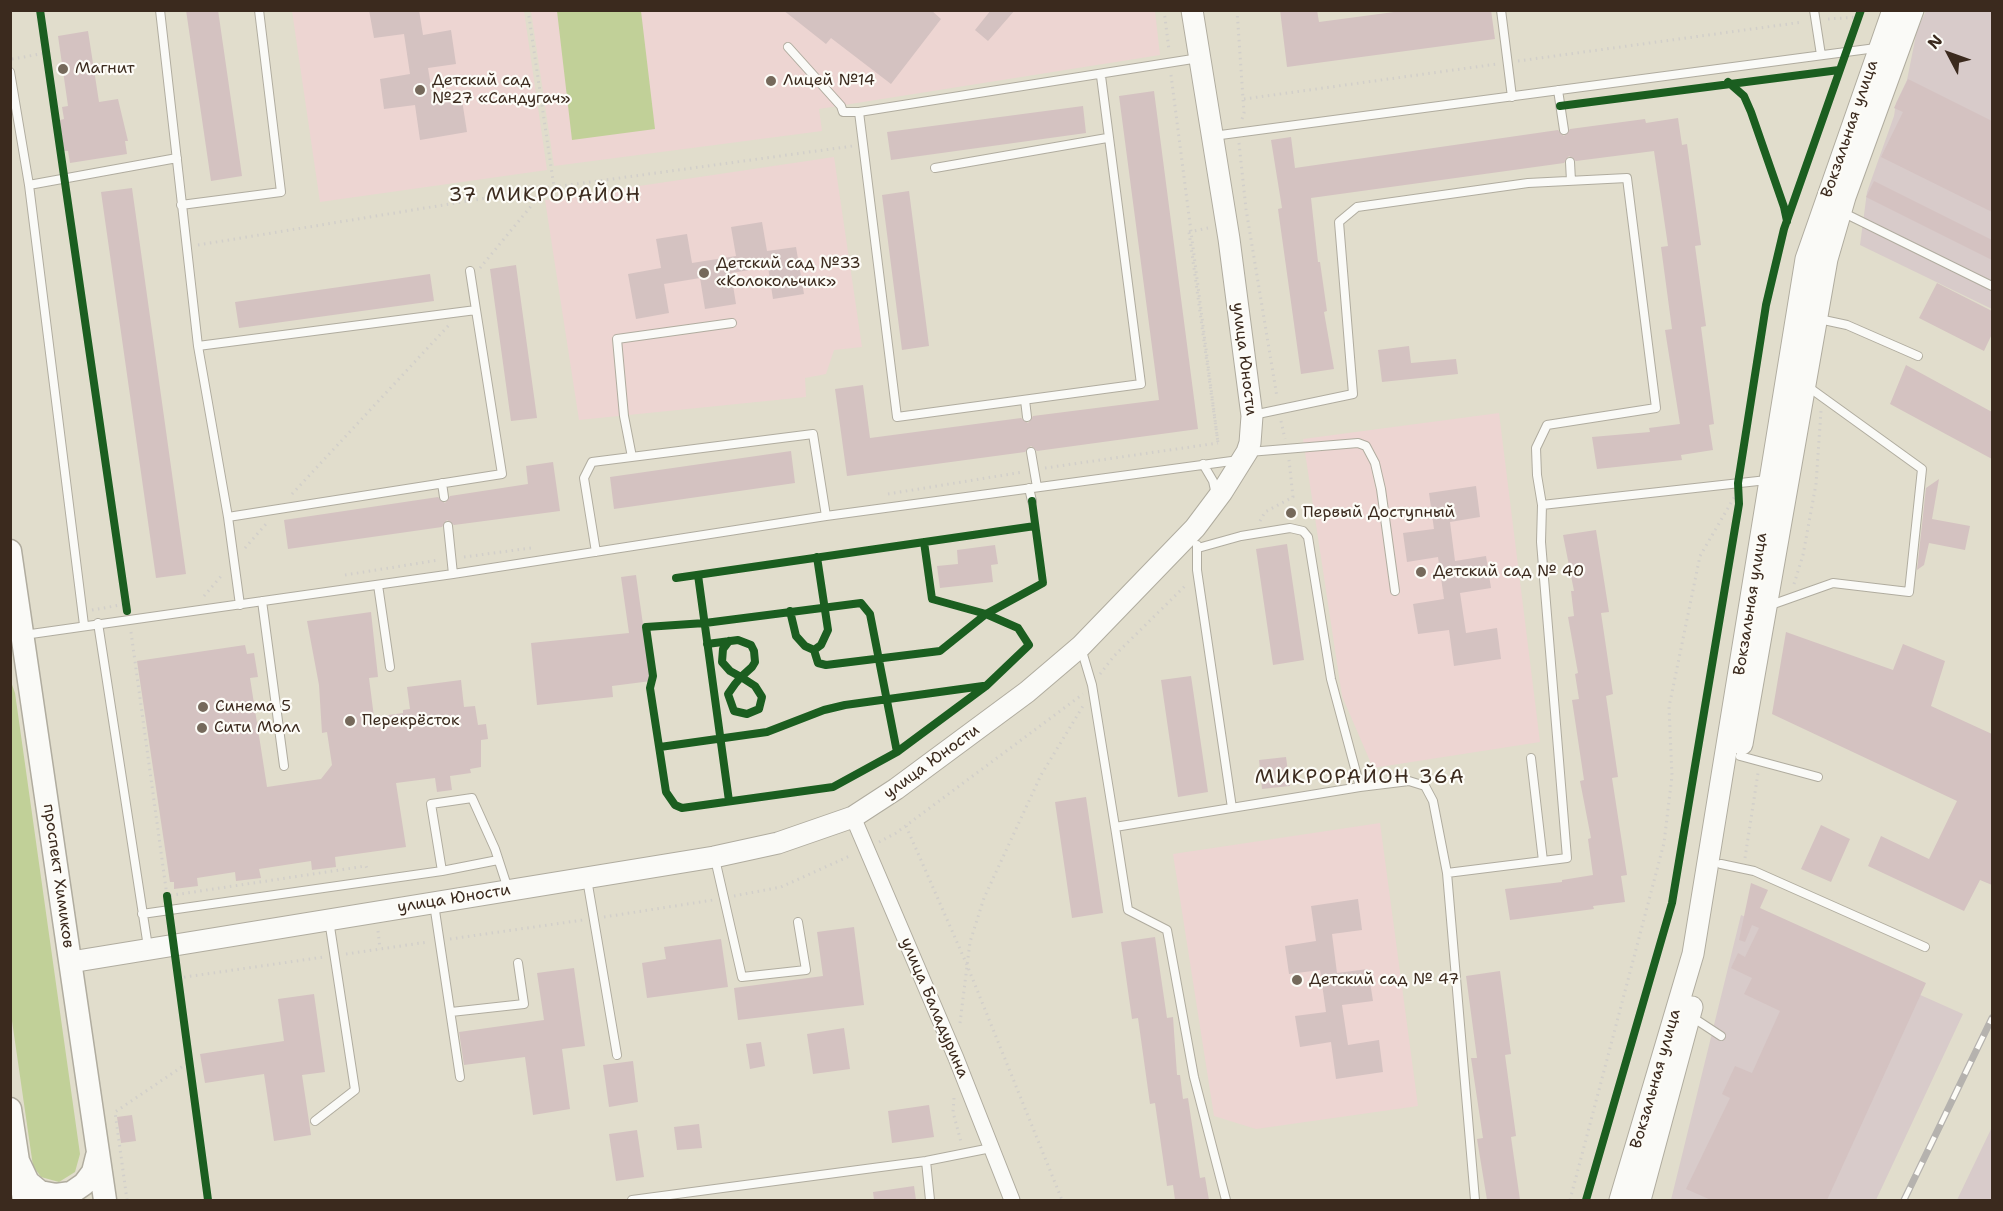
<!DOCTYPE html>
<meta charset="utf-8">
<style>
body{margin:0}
#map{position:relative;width:2003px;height:1211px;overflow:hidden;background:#e1ddcc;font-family:"Shantell Sans",sans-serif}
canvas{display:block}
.frame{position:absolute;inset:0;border:12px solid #3b2a1e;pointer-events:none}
.north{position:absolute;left:1919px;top:24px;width:60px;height:60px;-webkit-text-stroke:4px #fdfcf7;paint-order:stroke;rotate:311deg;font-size:16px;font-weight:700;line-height:24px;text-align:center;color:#3b2a1e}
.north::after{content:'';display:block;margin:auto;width:21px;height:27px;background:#3b2a1e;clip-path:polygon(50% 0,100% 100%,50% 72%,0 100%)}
</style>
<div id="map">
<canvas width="2003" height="1211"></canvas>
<div class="frame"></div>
<div class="north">N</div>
</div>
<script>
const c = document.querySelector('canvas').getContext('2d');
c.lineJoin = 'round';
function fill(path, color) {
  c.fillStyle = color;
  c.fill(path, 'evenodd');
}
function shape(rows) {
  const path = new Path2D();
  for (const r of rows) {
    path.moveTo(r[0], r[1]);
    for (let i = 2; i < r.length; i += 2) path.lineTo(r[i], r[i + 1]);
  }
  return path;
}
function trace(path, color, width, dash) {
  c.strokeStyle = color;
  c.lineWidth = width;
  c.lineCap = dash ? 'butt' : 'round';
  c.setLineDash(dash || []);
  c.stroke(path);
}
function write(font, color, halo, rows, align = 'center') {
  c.font = font + ' "Shantell Sans",sans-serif';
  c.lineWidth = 4.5;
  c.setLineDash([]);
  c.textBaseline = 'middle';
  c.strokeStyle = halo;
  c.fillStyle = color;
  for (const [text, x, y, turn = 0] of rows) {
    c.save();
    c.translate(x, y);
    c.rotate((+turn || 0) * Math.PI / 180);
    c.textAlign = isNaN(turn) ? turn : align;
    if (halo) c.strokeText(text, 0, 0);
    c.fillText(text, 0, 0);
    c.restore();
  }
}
fill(shape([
 [292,11,524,11,547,170,320,202],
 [531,11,1155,11,1160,55,819,109,822,131,554,166],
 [834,157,862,347,834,350,826,374,805,378,806,397,579,420,545,200],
 [1499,413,1540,742,1373,768,1342,696,1303,439],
 [1380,823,1418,1106,1256,1129,1214,1116,1173,854]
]), '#edd5d2');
fill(shape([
 [1926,11,1992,11,1992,309,1860,245,1867,192,1894,116,1896,103,1907,80,1917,30],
 [1741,915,1963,1014,1876,1200,1671,1200],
 [1992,1127,1992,1200,1957,1200]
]), '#d8cbca');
fill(shape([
 [557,11,641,11,655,129,572,140],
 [10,679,15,693,80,1154,75,1172,59,1182,41,1177,33,1166,11,1014]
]), '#c1d098');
fill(shape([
 [186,10,218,10,242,176,211,181],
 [369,10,419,10,423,35,451,30,456,64,428,68,434,104,462,100,467,132,420,140,415,105,384,109,380,79,410,74,404,34,374,38],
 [783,10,931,10,941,19,891,84,831,38,826,44],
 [991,10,1015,10,988,41,975,30],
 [1280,10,1317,10,1319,22,1409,10,1491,10,1495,39,1287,67],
 [88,31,99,102,118,99,128,141,125,141,127,154,70,163,68,151,64,151,60,120,64,119,62,107,68,106,58,36],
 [1908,79,1992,121,1992,212,1881,157,1903,112,1894,108],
 [1154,91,1198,429,1037,451,1031,446,1025,452,847,476,835,389,863,385,870,438,1021,418,1028,423,1033,416,1159,400,1119,96],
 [1083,106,1086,133,891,160,887,132],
 [1678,118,1682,145,1687,144,1701,245,1695,246,1706,326,1701,327,1714,424,1709,425,1713,450,1681,455,1682,460,1597,469,1592,437,1650,432,1649,428,1680,424,1665,330,1672,329,1661,247,1668,246,1654,151,1576,161,1569,156,1564,163,1311,198,1318,262,1320,262,1327,311,1324,312,1334,369,1301,374,1278,209,1282,208,1271,140,1291,137,1295,168,1558,130,1564,136,1570,129,1645,119,1646,123],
 [1874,181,1992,240,1992,260,1866,197],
 [132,188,186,574,156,578,101,192],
 [909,191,929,346,902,350,882,195],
 [762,222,767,251,796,247,804,294,773,299,768,267,731,273,736,304,705,309,700,278,664,284,669,313,636,319,628,274,661,268,656,239,687,234,692,263,736,256,731,227],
 [516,265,537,418,511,421,490,269],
 [430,274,434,301,239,328,235,302],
 [1937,283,1992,311,1992,334,1984,351,1919,318],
 [1409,346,1411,363,1456,359,1458,374,1382,382,1378,350],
 [1906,365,1992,412,1992,459,1890,404],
 [791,451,795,483,614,509,610,477],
 [553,462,560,511,454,525,447,520,442,527,288,549,284,520,438,497,445,503,450,496,528,484,526,466],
 [1939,479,1932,519,1970,526,1965,550,1929,543,1924,565,1917,570,1926,488],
 [1476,486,1480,517,1450,522,1455,561,1486,556,1491,588,1460,593,1466,633,1497,628,1501,659,1454,666,1449,630,1418,634,1413,604,1444,599,1438,557,1407,562,1403,533,1434,529,1429,493],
 [1596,530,1609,612,1601,613,1613,694,1606,696,1618,777,1612,778,1627,875,1621,876,1625,902,1593,906,1594,909,1510,920,1505,889,1562,882,1562,880,1593,875,1588,839,1591,838,1580,781,1584,780,1572,700,1579,699,1575,674,1578,673,1568,617,1574,616,1571,591,1574,591,1563,535],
 [1287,544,1304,660,1273,665,1256,549],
 [995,545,998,564,991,565,993,582,940,588,937,566,958,564,957,550],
 [636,575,651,681,612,686,613,697,537,705,531,643,629,633,621,577],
 [371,612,378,677,369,678,374,717,403,713,403,710,410,709,407,687,461,680,464,707,475,706,478,725,486,724,488,739,481,740,481,767,470,769,471,773,450,776,452,790,437,792,435,778,396,783,406,847,335,857,336,867,312,870,311,861,259,869,261,878,236,881,235,872,197,878,198,886,174,889,174,882,170,882,137,661,245,645,247,654,254,653,258,677,250,678,267,787,321,779,332,765,327,732,322,733,319,685,307,621],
 [1786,632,1893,670,1903,644,1945,661,1931,706,1992,734,1992,885,1980,880,1964,911,1868,866,1881,836,1929,859,1957,801,1772,714],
 [1191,676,1208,792,1178,797,1161,680],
 [1286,757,1290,786,1262,789,1259,760],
 [1086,797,1103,913,1072,918,1055,802],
 [1821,825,1850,839,1831,882,1801,869],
 [1751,883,1768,890,1760,908,1926,983,1827,1200,1711,1200,1686,1189,1730,1098,1722,1094,1735,1066,1752,1073,1780,1011,1744,994,1752,978,1731,968,1738,953,1745,957,1759,928,1752,925,1745,942,1739,940],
 [1358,899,1362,930,1332,934,1337,973,1368,969,1373,1001,1342,1005,1348,1045,1379,1040,1383,1072,1336,1079,1331,1042,1300,1047,1295,1016,1326,1012,1320,970,1289,974,1285,946,1316,941,1311,906],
 [854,927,864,1005,738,1020,734,988,823,976,817,932],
 [1155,937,1167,1018,1173,1017,1177,1075,1180,1075,1183,1099,1188,1098,1200,1178,1205,1177,1209,1200,1175,1200,1173,1185,1167,1186,1155,1103,1150,1104,1138,1018,1132,1019,1121,942],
 [721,939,728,987,647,998,642,963,666,959,664,947],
 [574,968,585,1046,562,1049,570,1109,533,1115,525,1057,464,1065,459,1032,544,1020,537,973],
 [1500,971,1511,1054,1505,1055,1516,1136,1511,1137,1520,1200,1487,1200,1477,1139,1483,1138,1471,1058,1477,1058,1466,976],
 [314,994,325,1072,302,1075,311,1135,274,1141,264,1074,205,1083,200,1054,284,1041,278,999],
 [844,1028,850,1069,813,1074,807,1034],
 [761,1042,765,1066,750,1069,746,1044],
 [633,1061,638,1102,609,1107,603,1065],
 [929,1105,934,1137,892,1143,888,1111],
 [132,1115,136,1141,121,1143,117,1117],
 [699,1124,702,1148,677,1150,674,1127],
 [637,1130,644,1177,616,1181,609,1134],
 [914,1186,916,1200,874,1200,873,1192]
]), '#d4c2c1');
const lane = shape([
 [160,10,198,346,228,517,240,605],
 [1501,10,1512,97],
 [1814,10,1821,55],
 [788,47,841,106,843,112,859,112],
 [10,72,29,185,84,625],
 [1101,76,1141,384,897,417,859,112,1199,58],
 [1558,90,1564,130],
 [1213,136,1876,48],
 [1570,162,1571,181],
 [935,168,1107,138],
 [29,185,177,158],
 [181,205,281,192,259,10],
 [1842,212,1992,286],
 [470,271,476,310],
 [1819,319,1847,325,1918,356],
 [198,346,476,310,502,474,228,517],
 [1025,400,1027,417],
 [1253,415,1353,394,1339,222,1357,207,1528,183,1627,178,1656,408,1547,425,1536,448,1537,475,1542,505,1541,542,1567,858,1447,873],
 [1031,452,1037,487],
 [1249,452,1358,443,1366,446,1375,463,1381,489,1395,591],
 [632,457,624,416,617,339,732,323],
 [1203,464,1213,481,1216,495],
 [442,483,444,497],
 [1029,488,1032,501],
 [1542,505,1767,480],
 [448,526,453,574],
 [1197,545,1197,570,1232,808],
 [1198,548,1241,536,1290,528,1303,531,1308,537,1331,679,1360,787],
 [596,552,584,478,592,462,813,434,826,516],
 [378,585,390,667],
 [262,601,284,766],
 [1768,606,1833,583,1909,592,1922,469,1807,386],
 [98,623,148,947],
 [24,635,453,574,826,516,1239,460],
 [1081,648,1092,685,1115,827,1360,787,1409,781,1425,786,1433,801,1447,873,1475,1200],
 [1740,756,1818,777],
 [1531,758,1543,861],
 [1115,827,1128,910,1167,930,1194,1077,1226,1200],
 [715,859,742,977,806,970,798,922],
 [498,860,442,871,431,804,472,798,495,849,508,889],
 [1721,864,1754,871,1925,947],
 [587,879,617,1055],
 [434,904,460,1077],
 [142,914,442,871],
 [451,1012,524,1004,518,963],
 [1692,1017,1721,1036],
 [315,1121,355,1090,329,920],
 [926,1161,930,1200],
 [632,1200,926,1161,991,1148]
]);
const street = shape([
 [853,817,956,1058,1012,1200]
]);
const secondary = shape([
 [1742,744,1827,259,1845,197,1913,10],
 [71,962,714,857,778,843,853,817,896,789,1027,692,1081,646,1195,528,1222,492,1247,452,1250,443,1252,416,1229,239,1192,10],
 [1620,1200,1693,954,1806,259,1893,10],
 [1640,1200,1692,1007]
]);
const primary = shape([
 [10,551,105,1200],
 [10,1109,24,1200],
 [18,1161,28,1182,40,1192,56,1195,71,1193,84,1184,93,1172,97,1156]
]);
trace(lane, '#b0ac9f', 10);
trace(street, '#b0ac9f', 17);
trace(secondary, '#b0ac9f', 23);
trace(primary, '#b0ac9f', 25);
trace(shape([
 [528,10,554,187],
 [1164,10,1169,50],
 [1237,10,1244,113,1241,122],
 [1828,19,1859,17],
 [1850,40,1861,10],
 [12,59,46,53],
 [1518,61,1803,22],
 [1171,75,1218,443,1189,232],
 [1244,99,1497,64],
 [1239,143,1246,209,1277,397],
 [1189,232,1208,228],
 [198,245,554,187,853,146],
 [480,268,546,188],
 [1281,421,1285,439],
 [1045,468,1218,443],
 [1739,472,1766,305,1784,229,1841,63],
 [292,494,449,325],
 [888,494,1023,472],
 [1260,521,1265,512,1293,497,1289,460],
 [245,548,266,524],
 [464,557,531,548],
 [345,575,439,560],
 [1794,584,1803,555,1816,484,1821,411],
 [204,596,223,574],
 [92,610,126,604],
 [131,632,167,896,366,866,368,871],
 [1100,674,1114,656,1187,584],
 [906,826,967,965,1062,1200],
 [879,842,896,833,1083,694],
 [1745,858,1758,773],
 [734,896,781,887,852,855],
 [604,917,713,900],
 [378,931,380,949],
 [450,939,583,920],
 [346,954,428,942],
 [178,978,324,957],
 [960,1023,970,942,984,898,1041,775,1083,706],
 [954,1098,953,1112,961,1142],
 [127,1200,115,1112,189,1062],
 [1570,1200,1664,843,1672,776,1669,707,1700,556,1735,496]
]), '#d2cfca', 3, [1.5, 4.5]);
trace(lane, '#fafaf7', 8);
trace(street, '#fafaf7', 15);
trace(secondary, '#fafaf7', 21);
trace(primary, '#fafaf7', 22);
const rail = shape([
 [1904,1200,1992,1018]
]);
trace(rail, '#b5b2ae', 7);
trace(rail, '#fdfcf7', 4.5, [14]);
trace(shape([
 [40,10,127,611],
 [1728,82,1744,96,1751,112,1784,207,1787,221],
 [1560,106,1839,70],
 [698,575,729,801],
 [676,578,1035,526],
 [790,611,796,636,805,646,814,650,821,645,828,630,817,557],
 [707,644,738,640,751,645,754,651,755,662,752,667,741,677,735,684,728,694,734,711,747,714,759,709,762,697,755,686,741,677,730,671,722,662,723,649,729,641],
 [814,650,818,663,826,665,940,651,986,614,1043,583,1032,501],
 [660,747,767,732,824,710,845,705,983,686],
 [897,752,870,614,861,603,705,623,646,627,653,676,650,688,666,792,675,805,682,808,833,787,897,752,986,686,1029,645,1018,628,986,614,932,599,924,542],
 [167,896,208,1200],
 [1586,1200,1672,903,1739,504,1738,483,1766,305,1784,229,1861,10]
]), '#1b5e20', 8);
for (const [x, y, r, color] of [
 [63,69,6,"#75695b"],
 [771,81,6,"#75695b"],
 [420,90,6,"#75695b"],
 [704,273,6,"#75695b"],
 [1291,513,6,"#75695b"],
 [1421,572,6,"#75695b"],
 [203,707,6,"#75695b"],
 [350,721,6,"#75695b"],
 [202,728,6,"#75695b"],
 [1297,980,6,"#75695b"]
]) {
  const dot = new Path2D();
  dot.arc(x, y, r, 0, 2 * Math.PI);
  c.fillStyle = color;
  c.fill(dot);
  trace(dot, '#fdfcf7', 2);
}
write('16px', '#3b2a1e', '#fdfcf7', [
 ["Магнит",75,69],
 ["Детский сад",432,81],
 ["№27 «Сандугач»",432,99],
 ["Лицей №14",783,81],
 ["Детский сад №33",716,264],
 ["«Колокольчик»",716,282],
 ["Первый Доступный",1303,513],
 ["Детский сад № 40",1433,572],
 ["Синема 5",215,707],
 ["Перекрёсток",362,721],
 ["Сити Молл",214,728],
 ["Детский сад № 47",1309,980]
], 'left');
write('16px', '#3b2a1e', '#fdfcf7', [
 ["Вокзальная улица",1850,129,-71],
 ["улица Юности",1244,359,83],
 ["Вокзальная улица",1751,604,-81],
 ["улица Юности",932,762,-36],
 ["проспект Химиков",58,876,82],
 ["улица Юности",454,899,-9],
 ["улица Баладурина",934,1008,67],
 ["Вокзальная улица",1656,1079,-74]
]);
c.letterSpacing = '1.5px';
write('20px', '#3b2a1e', '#fdfcf7', [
 ["37 МИКРОРАЙОН",545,196],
 ["МИКРОРАЙОН 36А",1360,778]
]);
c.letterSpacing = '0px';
</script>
